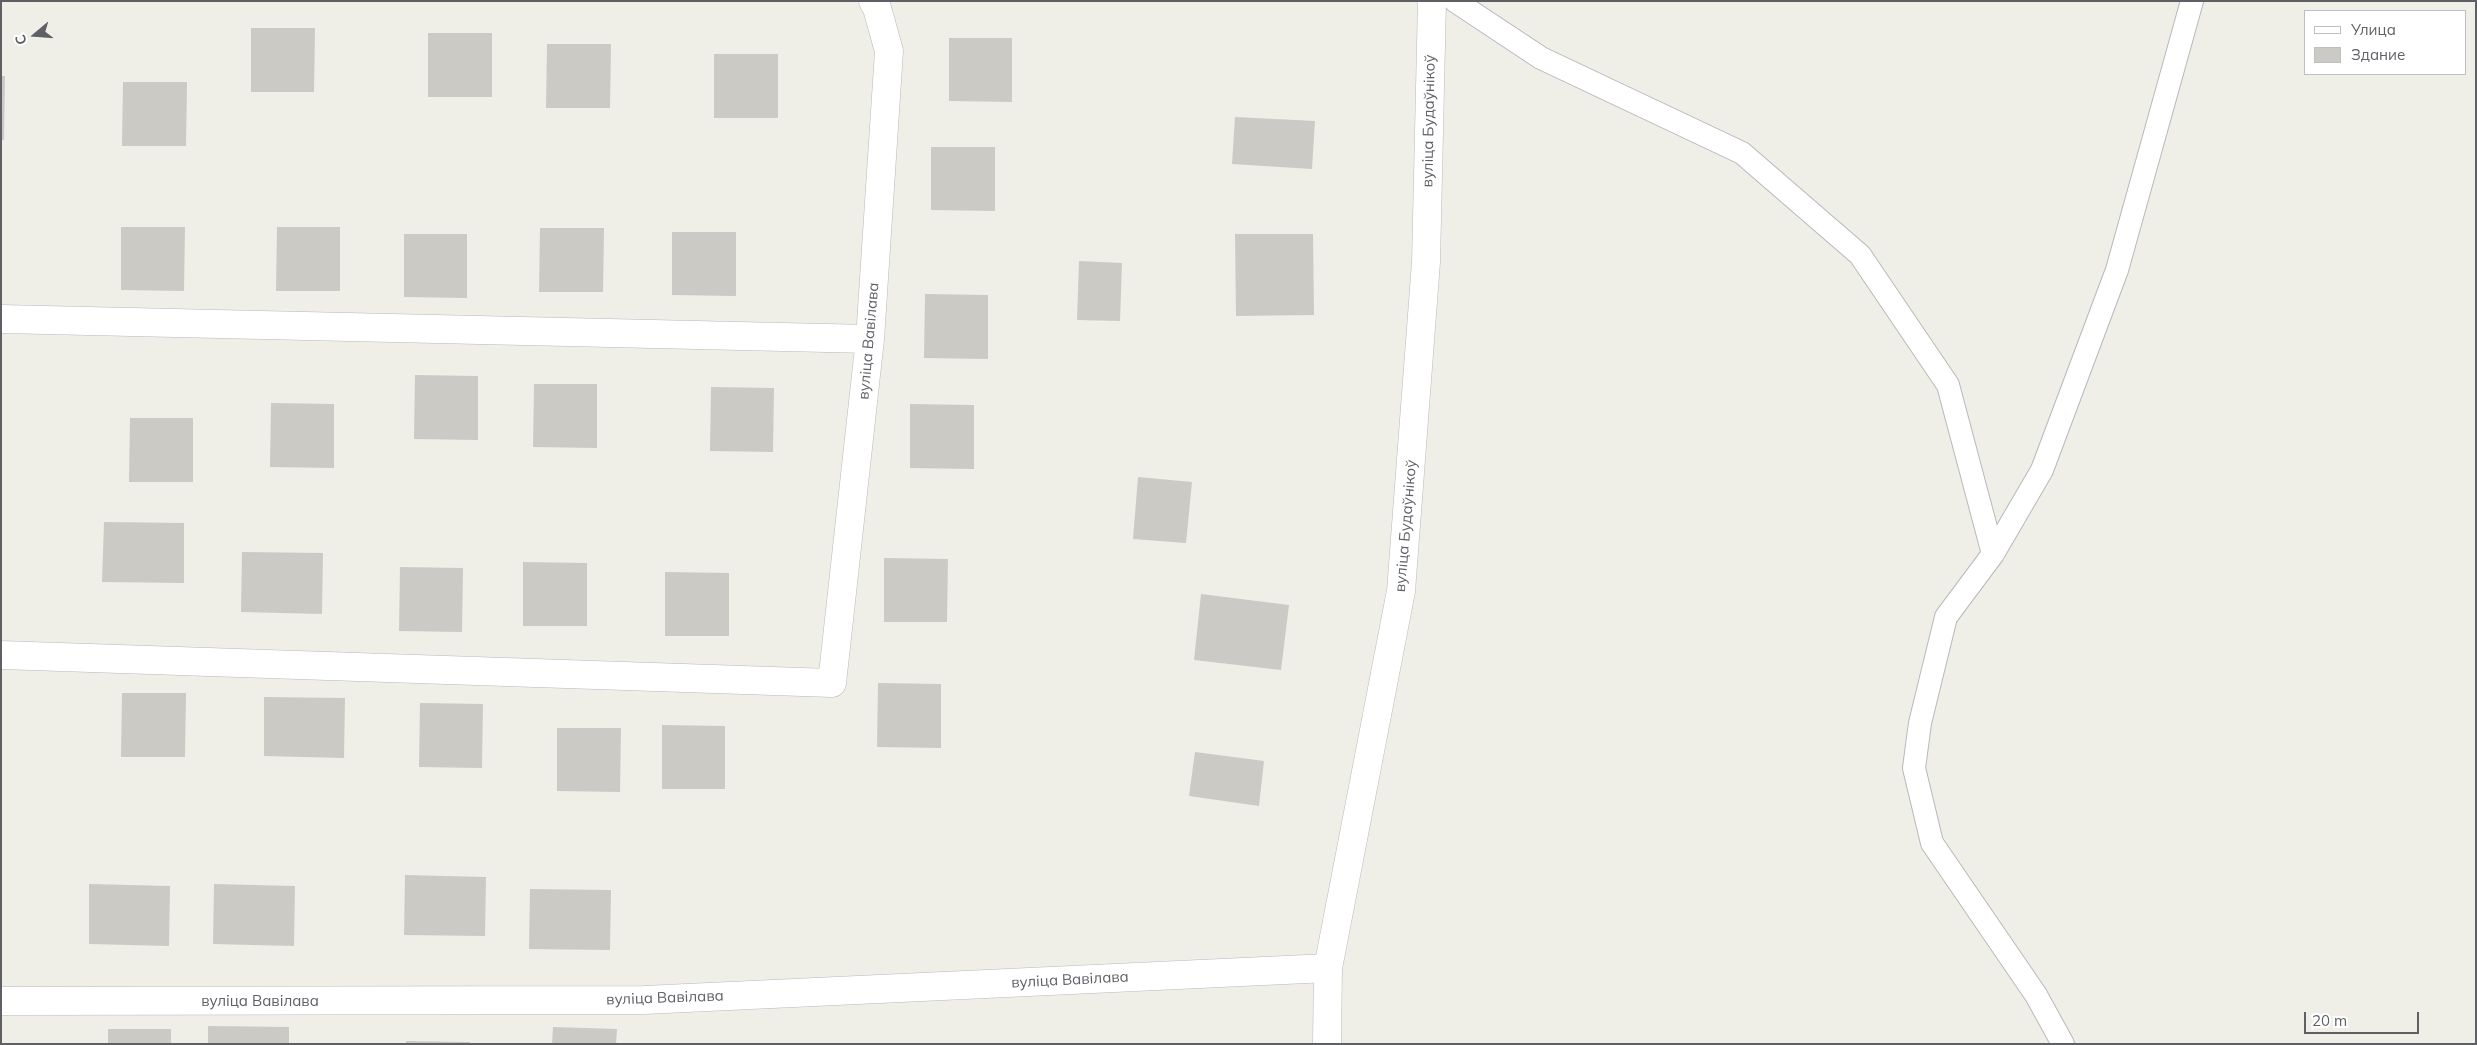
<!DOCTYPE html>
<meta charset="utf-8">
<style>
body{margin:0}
#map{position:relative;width:2477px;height:1045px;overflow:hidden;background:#efefe8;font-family:Mulish,sans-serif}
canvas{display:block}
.frame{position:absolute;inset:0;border:2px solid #5f6066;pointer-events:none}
.legend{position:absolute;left:2304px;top:10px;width:162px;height:65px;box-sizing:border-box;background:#fff;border:1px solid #bfbfc2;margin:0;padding:6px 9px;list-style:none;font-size:15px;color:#5f6066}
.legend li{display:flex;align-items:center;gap:10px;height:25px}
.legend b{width:25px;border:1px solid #bfbfc2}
.north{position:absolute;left:10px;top:10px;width:50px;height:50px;-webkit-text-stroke:4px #fff;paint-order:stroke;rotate:252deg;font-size:14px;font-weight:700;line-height:20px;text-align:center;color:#5f6066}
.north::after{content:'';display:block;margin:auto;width:18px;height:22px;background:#5f6066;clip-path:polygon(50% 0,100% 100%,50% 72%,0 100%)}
.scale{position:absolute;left:2304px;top:1012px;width:115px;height:22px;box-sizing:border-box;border:2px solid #5f6066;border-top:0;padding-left:6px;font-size:15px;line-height:18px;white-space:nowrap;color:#5f6066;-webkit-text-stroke:4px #fff;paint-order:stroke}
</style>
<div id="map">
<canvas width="2477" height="1045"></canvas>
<div class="frame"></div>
<ul class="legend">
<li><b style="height:6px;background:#fff"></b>Улица</li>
<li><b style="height:14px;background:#cbcac4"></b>Здание</li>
</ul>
<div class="north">С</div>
<div class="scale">20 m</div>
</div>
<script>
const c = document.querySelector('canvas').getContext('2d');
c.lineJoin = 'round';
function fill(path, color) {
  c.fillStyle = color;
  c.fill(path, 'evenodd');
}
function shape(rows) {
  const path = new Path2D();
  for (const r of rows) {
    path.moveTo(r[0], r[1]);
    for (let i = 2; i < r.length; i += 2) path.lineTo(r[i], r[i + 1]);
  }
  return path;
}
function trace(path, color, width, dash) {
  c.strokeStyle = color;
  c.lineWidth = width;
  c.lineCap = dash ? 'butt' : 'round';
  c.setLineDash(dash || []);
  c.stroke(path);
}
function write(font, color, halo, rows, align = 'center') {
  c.font = font + ' Mulish,sans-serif';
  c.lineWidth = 5;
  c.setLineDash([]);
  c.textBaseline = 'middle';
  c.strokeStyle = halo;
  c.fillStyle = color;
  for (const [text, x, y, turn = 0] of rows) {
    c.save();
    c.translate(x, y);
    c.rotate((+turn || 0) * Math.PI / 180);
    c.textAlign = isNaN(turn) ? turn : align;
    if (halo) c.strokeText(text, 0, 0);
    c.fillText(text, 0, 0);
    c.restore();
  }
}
fill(shape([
 [251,28,315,28,314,92,251,92],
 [428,33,492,33,492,97,428,97],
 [949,38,1012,38,1012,102,949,101],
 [547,44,611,44,610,108,546,108],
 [714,54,778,54,778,118,714,118],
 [1,76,5,76,4,140,1,140],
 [123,82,187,82,186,146,122,146],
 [1235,117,1315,121,1312,169,1232,164],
 [931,147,995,147,995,211,931,210],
 [121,227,185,227,184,291,121,290],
 [277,227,340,227,340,291,276,291],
 [540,228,604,228,603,292,539,292],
 [672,232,736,232,736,296,672,295],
 [404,234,467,234,467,298,404,297],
 [1235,234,1313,234,1314,315,1236,316],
 [1079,261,1122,263,1120,321,1077,320],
 [925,294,988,295,988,359,924,358],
 [415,375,478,376,478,440,414,439],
 [534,384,597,384,597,448,533,447],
 [711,387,774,388,773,452,710,451],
 [271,403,334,404,334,468,270,467],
 [910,404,974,405,974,469,910,468],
 [130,418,193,418,193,482,129,482],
 [1138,477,1192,482,1186,543,1133,539],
 [104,522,184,523,184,583,102,582],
 [242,552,323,553,322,614,241,612],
 [884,558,948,559,947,622,884,622],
 [523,562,587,563,587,626,523,626],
 [400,567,463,568,462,632,399,631],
 [665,572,729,573,729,636,665,636],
 [1201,594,1289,605,1281,670,1194,660],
 [878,683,941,684,941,748,877,747],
 [122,693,186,693,185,757,121,757],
 [264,697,345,698,344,758,264,756],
 [420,703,483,704,482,768,419,767],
 [662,725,725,726,725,789,662,789],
 [557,728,621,728,620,792,557,791],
 [1195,752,1264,761,1259,806,1189,796],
 [405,875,486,877,485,936,404,935],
 [89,884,170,886,169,946,89,944],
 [214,884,295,886,294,946,213,944],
 [530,889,611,890,610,950,529,949],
 [208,1026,289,1027,289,1044,208,1044],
 [553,1027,617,1029,616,1044,552,1044],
 [108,1029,171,1029,171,1044,108,1044],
 [406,1041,470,1042,470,1044,406,1044]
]), '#cbcac4');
const lane = shape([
 [1455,1,1541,58,1742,153,1860,255,1948,385,1993,554],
 [2063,1044,2036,995,1932,843,1914,768,1920,723,1946,617,1993,554,2042,470,2117,270,2192,1]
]);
const street = shape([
 [1,319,870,339],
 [1,655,832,683,870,339,889,51,877,8,873,1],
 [1,1001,644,1000,1328,968],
 [1327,1044,1328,968,1401,591,1426,262,1432,1]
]);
trace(lane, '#b7b8bc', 24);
trace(street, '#b7b8bc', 29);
trace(lane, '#fff', 22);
trace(street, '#fff', 28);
write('15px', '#5f6066', '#fff', [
 ["вуліца Будаўнікоў",1429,121,-89],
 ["вуліца Вавілава",869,341,-85],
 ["вуліца Будаўнікоў",1406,526,-85],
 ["вуліца Вавілава",1070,980,-3],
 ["вуліца Вавілава",665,998,-2],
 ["вуліца Вавілава",260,1001]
]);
</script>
